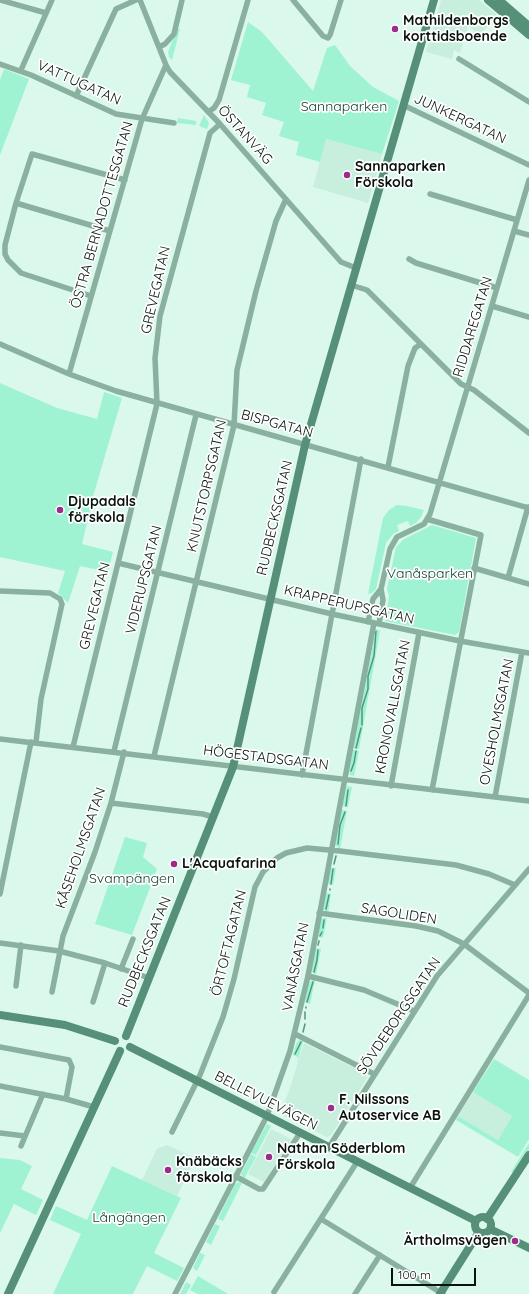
<!DOCTYPE html>
<meta charset="utf-8">
<style>
body{margin:0}
#map{position:relative;width:529px;height:1294px;overflow:hidden;background:#daf8eb;font-family:Quicksand,sans-serif}
canvas{display:block}
.scale{position:absolute;left:391px;top:1268px;width:85px;height:18px;box-sizing:border-box;border:2px solid #08130e;border-top:0;padding-left:5px;font-size:12px;line-height:14px;white-space:nowrap;color:#08130e;-webkit-text-stroke:3px #fff;paint-order:stroke}
</style>
<div id="map">
<canvas width="529" height="1294"></canvas>
<div class="scale">100 m</div>
</div>
<script>
const c = document.querySelector('canvas').getContext('2d');
c.lineJoin = 'round';
function fill(path, color) {
  c.fillStyle = color;
  c.fill(path, 'evenodd');
}
function shape(rows) {
  const path = new Path2D();
  for (const r of rows) {
    if (r.length === 3) {
      path.moveTo(r[0] + r[2], r[1]);
      path.arc(r[0], r[1], r[2], 0, 2 * Math.PI);
      continue;
    }
    path.moveTo(r[0], r[1]);
    for (let i = 2; i < r.length; i += 2) path.lineTo(r[i], r[i + 1]);
  }
  return path;
}
function trace(path, color, width, dash) {
  c.strokeStyle = color;
  c.lineWidth = width;
  c.lineCap = dash ? 'butt' : 'round';
  c.setLineDash(dash || []);
  c.stroke(path);
}
function write(font, color, halo, rows, align = 'center') {
  c.font = font + ' Quicksand,sans-serif';
  c.lineWidth = 3.5;
  c.setLineDash([]);
  c.textBaseline = 'middle';
  c.strokeStyle = halo;
  c.fillStyle = color;
  for (const [text, x, y, turn = 0] of rows) {
    c.save();
    c.translate(x, y);
    c.rotate((+turn || 0) * Math.PI / 180);
    c.textAlign = isNaN(turn) ? turn : align;
    if (halo) c.strokeText(text, 0, 0);
    c.fillText(text, 0, 0);
    c.restore();
  }
}
fill(shape([
 [441,0,479,0,497,15,480,35,468,26,460,53,454,50,452,59,426,52],
 [326,139,382,154,368,203,313,187],
 [304,1043,366,1074,367,1078,331,1135,327,1137,282,1115,281,1111,289,1091],
 [473,1092,512,1116,498,1140,458,1116],
 [271,1129,291,1139,264,1182,248,1174],
 [167,1145,193,1157,194,1161,177,1196,142,1180,157,1149]
]), '#c8eede');
fill(shape([
 [248,22,262,32,313,91,327,48,335,45,350,66,373,87,399,101,382,154,326,139,320,162,296,155,299,142,279,136,284,122,262,115,266,103,247,97,250,85,231,80],
 [177,29,180,29,172,60,169,57,168,52],
 [4,69,29,79,0,155,0,80],
 [204,115,209,123,207,129,199,126],
 [178,118,196,121,196,125,177,123],
 [0,383,57,408,97,419,104,392,122,398,94,493,82,544,113,552,108,572,80,566,68,603,58,593,65,571,0,557],
 [397,505,407,506,424,510,421,517,416,523,410,526,408,521,397,525,399,531,393,534,386,543,376,589,372,593,368,594,383,518,389,510],
 [432,525,476,538,459,632,455,635,385,621,389,596,387,589,396,547,404,539],
 [377,629,380,631,359,749,353,748,375,634],
 [353,750,359,751,354,776,350,775,349,771],
 [347,786,352,787,348,807,342,806],
 [341,810,347,811,340,849,335,845],
 [125,837,147,843,143,857,157,869,132,935,95,924],
 [330,868,336,868,333,885,327,884],
 [326,893,331,894,328,913,323,909],
 [323,918,327,918,323,938,317,936,320,920],
 [315,948,321,949,316,975,311,971],
 [312,980,315,980,310,1004,305,1002,308,984],
 [299,1040,303,1041,297,1064,298,1057,293,1055,296,1044],
 [494,1059,529,1080,529,1139,518,1157,456,1120,458,1116,498,1140,512,1116,473,1092],
 [267,1124,271,1126,256,1155,251,1153],
 [529,1143,529,1149,514,1173,511,1172],
 [251,1154,256,1157,244,1179,241,1174],
 [0,1158,20,1160,32,1166,21,1189,43,1200,36,1215,14,1204,0,1233],
 [112,1166,181,1198,154,1253,184,1268,177,1281,147,1266,133,1294,53,1294,81,1234,50,1220,56,1206,87,1220],
 [239,1182,242,1183,223,1221,218,1219,235,1184],
 [215,1224,220,1226,211,1245,206,1242],
 [200,1253,205,1255,197,1271,193,1268],
 [198,1276,228,1294,198,1294,190,1290],
 [186,1282,191,1285,186,1294,180,1294]
]), '#a0f3d2');
trace(shape([
 [362,725,362,708,368,689,368,676,374,656,376,631],
 [356,748,361,728],
 [351,771,354,763,356,751],
 [346,806,348,790],
 [338,844,340,825,345,812],
 [334,864,336,856],
 [331,884,333,869],
 [330,889,330,890],
 [326,909,329,895],
 [323,928,324,920],
 [320,936,322,932],
 [318,945,319,941],
 [314,972,317,960,318,950],
 [307,1002,313,982],
 [306,1008,306,1007],
 [305,1019,305,1012],
 [303,1032,305,1024],
 [295,1054,301,1042]
]), '#51977c', 1.5);
trace(shape([
 [0,0,46,13],
 [140,0,166,65,170,72,220,124,341,262,356,268],
 [293,0,323,36,328,38,330,35,341,0],
 [159,47,165,44,174,34,182,0],
 [459,59,529,102],
 [0,64,31,75,116,114,174,123],
 [21,70,52,0],
 [76,96,116,9,136,0],
 [403,105,529,165],
 [208,112,214,108,219,100,248,0],
 [430,194,517,220],
 [16,203,110,231],
 [514,231,529,235],
 [409,259,416,263,497,288],
 [351,285,367,290,461,384,474,390,529,433],
 [91,296,21,273,8,260,5,254,5,245,16,203,32,154,125,180],
 [492,306,529,317],
 [0,344,69,374,116,391,529,508],
 [69,374,142,119,166,65],
 [388,467,408,366,415,348,421,344],
 [427,519,481,535,432,790],
 [118,563,332,614,460,641,529,653],
 [474,568,529,584],
 [508,578,528,507],
 [0,591,50,593,60,599,62,604,41,699,36,742],
 [368,622,373,599,381,589],
 [379,624,383,600,381,589,390,549,397,537,424,524,430,514,529,180],
 [0,739,529,801],
 [73,747,157,404,155,358,160,316,210,133,220,124],
 [114,751,196,415],
 [154,756,234,425,237,370,256,291,276,221,286,199],
 [302,775,361,459],
 [391,786,419,633],
 [495,797,522,652],
 [111,803,203,814,213,817],
 [0,894,31,742],
 [319,913,416,926,438,931,464,944,529,993],
 [0,943,59,951,105,963,149,978],
 [121,969,133,939],
 [308,976,364,990,414,1011],
 [16,986,21,945],
 [52,992,63,936,95,852,111,803,124,752],
 [93,1002,105,963],
 [295,1034,374,1074],
 [0,1047,69,1060,72,1067,66,1099],
 [0,1086,66,1099,94,1107],
 [172,1132,200,1075,223,1017,234,979,255,887,263,872,277,858,286,853,307,848,340,851,456,865,489,874,515,885],
 [0,1133,25,1136],
 [21,1146,43,1094],
 [329,1147,437,976,529,869],
 [235,1176,259,1189,263,1189,300,1133],
 [410,1188,529,995],
 [321,1219,443,1294],
 [274,1292,357,1162],
 [175,1294,267,1116,290,1051,308,976,374,623],
 [355,1294,380,1255]
]), '#8ab0a0', 5.5);
trace(shape([
 [488,0,529,35],
 [499,0,529,26],
 [0,1015,65,1025,115,1041],
 [126,1036,233,767,305,445,434,0],
 [130,1047,476,1221],
 [483,1225,8],
 [487,1219,529,1155],
 [490,1229,529,1248],
 [8,1294,120,1051],
 [440,1294,479,1232]
]), '#569079', 8);
for (const [x, y, r, color] of [
 [395,29,4,"#9c2c8a"],
 [347,175,4,"#9c2c8a"],
 [60,510,4,"#9c2c8a"],
 [174,864,4,"#9c2c8a"],
 [331,1108,4,"#9c2c8a"],
 [269,1157,4,"#9c2c8a"],
 [168,1170,4,"#9c2c8a"],
 [515,1241,4,"#9c2c8a"]
]) {
  const dot = new Path2D();
  dot.arc(x, y, r, 0, 2 * Math.PI);
  c.fillStyle = color;
  c.fill(dot);
  trace(dot, '#fff', 1.5);
}
write('bold 14px', '#08130e', '#fff', [
 ["Mathildenborgs",403,21],
 ["korttidsboende",403,37],
 ["Sannaparken",355,167],
 ["Förskola",355,183],
 ["Djupadals",68,502],
 ["förskola",68,518],
 ["L'Acquafarina",182,864],
 ["F. Nilssons",339,1100],
 ["Autoservice AB",339,1116],
 ["Nathan Söderblom",277,1149],
 ["Förskola",277,1165],
 ["Knäbäcks",176,1162],
 ["förskola",176,1178],
 ["Ärtholmsvägen",507,1241,"right"]
], 'left');
write('14px', '#08130e', '#fff', [
 ["VATTUGATAN",79,83,24],
 ["JUNKERGATAN",460,119,25],
 ["ÖSTANVÄG",245,135,48],
 ["ÖSTRA BERNADOTTESGATAN",102,215,-74],
 ["GREVEGATAN",156,290,-77],
 ["RIDDAREGATAN",473,327,-73],
 ["BISPGATAN",277,424,15],
 ["KNUTSTORPSGATAN",207,486,-77],
 ["RUDBECKSGATAN",275,518,-77],
 ["VIDERUPSGATAN",144,580,-76],
 ["KRAPPERUPSGATAN",349,605,13],
 ["GREVEGATAN",95,606,-76],
 ["KRONOVALLSGATAN",393,707,-79],
 ["OVESHOLMSGATAN",497,722,-79],
 ["HÖGESTADSGATAN",266,758,7],
 ["KÅSEHOLMSGATAN",81,848,-71],
 ["SAGOLIDEN",399,914,9],
 ["ÖRTOFTAGATAN",229,943,-76],
 ["RUDBECKSGATAN",145,952,-68],
 ["VANÅSGATAN",296,967,-79],
 ["SÖVDEBORGSGATAN",399,1016,-56],
 ["BELLEVUEVÄGEN",266,1101,27]
]);
write('14px', '#103b2d', '#fff', [
 ["Sannaparken",344,107],
 ["Vanåsparken",430,574],
 ["Svampängen",132,879],
 ["Långängen",129,1218]
]);
</script>
